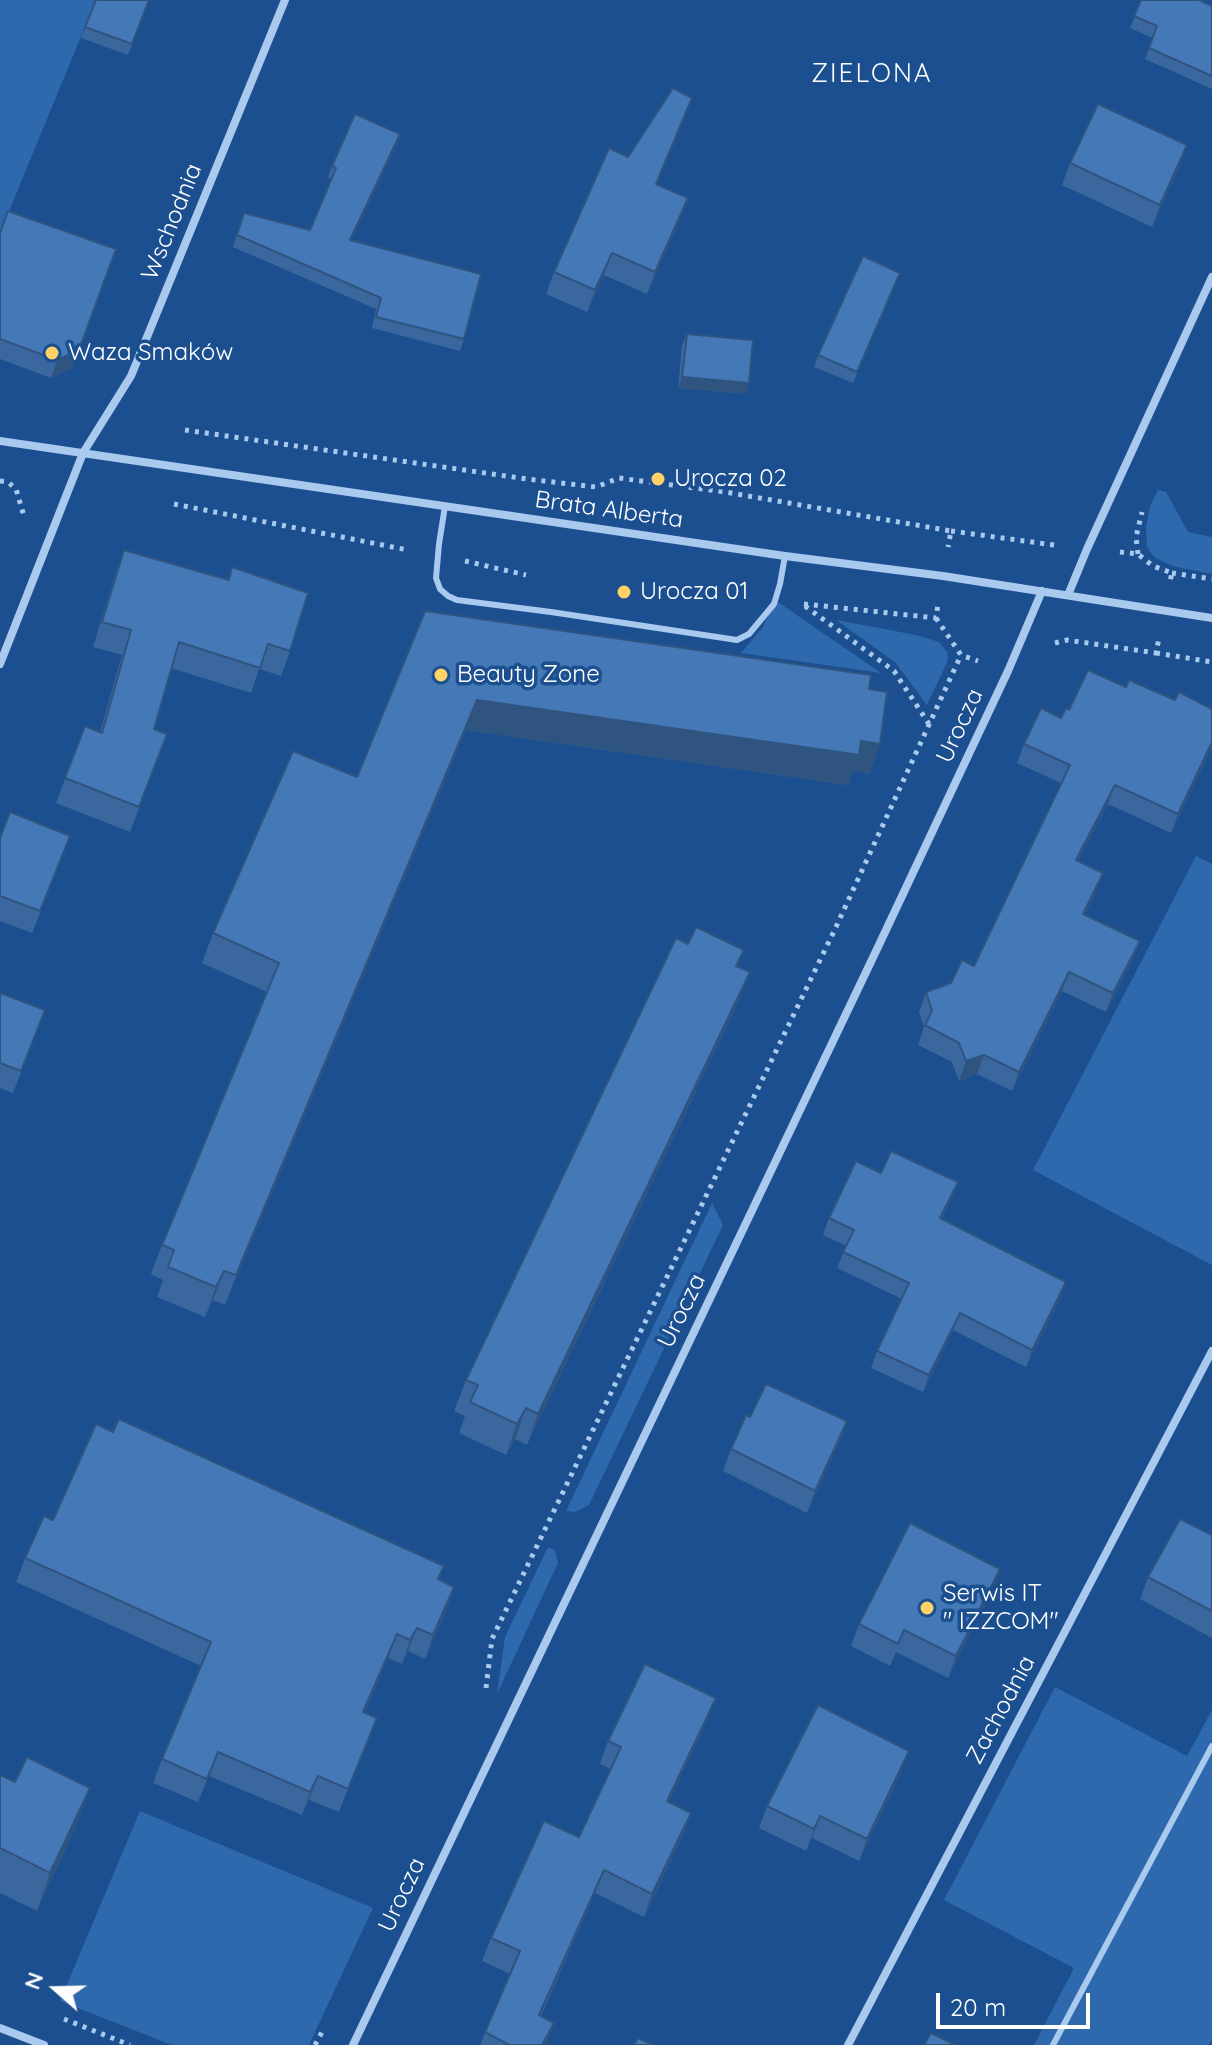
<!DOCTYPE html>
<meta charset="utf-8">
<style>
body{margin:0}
#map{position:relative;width:1212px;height:2045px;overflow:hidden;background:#1b4f8f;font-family:Quicksand,sans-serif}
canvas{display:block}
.north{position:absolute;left:16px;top:1949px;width:80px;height:80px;-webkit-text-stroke:6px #1b4f8f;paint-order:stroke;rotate:290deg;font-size:22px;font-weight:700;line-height:32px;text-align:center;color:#fff}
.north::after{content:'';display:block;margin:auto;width:28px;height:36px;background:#fff;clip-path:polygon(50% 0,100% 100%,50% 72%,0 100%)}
.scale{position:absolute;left:936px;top:1993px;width:154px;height:36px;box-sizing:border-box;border:4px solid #fff;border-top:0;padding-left:10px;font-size:24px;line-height:28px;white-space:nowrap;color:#fff;-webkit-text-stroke:6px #1b4f8f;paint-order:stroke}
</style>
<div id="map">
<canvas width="1212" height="2045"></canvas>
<div class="north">N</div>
<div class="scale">20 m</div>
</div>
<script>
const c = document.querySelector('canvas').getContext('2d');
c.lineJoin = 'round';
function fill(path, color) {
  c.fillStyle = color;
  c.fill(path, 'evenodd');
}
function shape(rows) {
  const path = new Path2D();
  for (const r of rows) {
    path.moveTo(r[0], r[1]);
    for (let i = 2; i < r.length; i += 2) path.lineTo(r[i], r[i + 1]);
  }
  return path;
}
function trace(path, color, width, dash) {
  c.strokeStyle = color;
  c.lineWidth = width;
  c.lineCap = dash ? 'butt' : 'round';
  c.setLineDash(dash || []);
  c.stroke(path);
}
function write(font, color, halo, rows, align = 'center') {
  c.font = font + ' Quicksand,sans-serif';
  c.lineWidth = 7;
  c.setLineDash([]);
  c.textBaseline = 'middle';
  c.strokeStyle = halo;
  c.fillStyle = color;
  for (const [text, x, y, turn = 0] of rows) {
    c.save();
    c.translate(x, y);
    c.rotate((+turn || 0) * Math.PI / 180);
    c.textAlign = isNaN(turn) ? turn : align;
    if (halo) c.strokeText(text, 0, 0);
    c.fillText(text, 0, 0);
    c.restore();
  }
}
fill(shape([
 [0,0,96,0,0,233],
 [1158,490,1166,492,1188,532,1212,537,1212,574,1172,566,1154,557,1147,547,1146,528,1150,506],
 [775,600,881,673,741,653,763,627],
 [836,620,916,635,939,642,947,652,948,660,927,705,895,662],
 [1196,856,1212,864,1212,1265,1033,1170],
 [712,1203,723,1225,589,1505,575,1512,566,1511],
 [548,1547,555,1551,558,1563,497,1694,505,1637],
 [1055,1687,1187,1756,1212,1710,1212,2039,1209,2045,1034,2045,1074,1968,944,1900],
 [140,1811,373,1908,309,2045,172,2045,60,2001]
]), '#2e69ad');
trace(shape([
 [185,430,527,479,596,487,619,478,725,492,951,531,948,547],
 [0,481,8,482,16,489,24,516],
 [174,504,408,550],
 [951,531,1054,545],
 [1120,552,1138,554,1153,566,1172,573,1170,581],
 [1138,554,1136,537,1142,512],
 [465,561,526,575],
 [1172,573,1212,579],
 [804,604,936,618,938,604],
 [805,606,894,671,929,724],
 [936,618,961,655,978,661],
 [1055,643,1067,640,1156,653,1159,638],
 [1156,653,1212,662],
 [486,1688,492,1639,836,927,961,655],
 [64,2019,130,2045],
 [315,2045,322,2032]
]), '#a9c9ee', 5, [4, 6]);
trace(shape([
 [445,506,439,544,436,578,440,589,448,596,457,600,551,612,737,640,749,634,774,604,780,584,785,556],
 [1053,2045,1212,1746]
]), '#a9c9ee', 6);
trace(shape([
 [0,441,785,556,943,576,1212,618],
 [1068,595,1087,549,1212,277],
 [0,664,83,453,131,376,285,0],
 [0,2028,44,2045],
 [353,2045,878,947,1008,671,1042,591],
 [848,2045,1212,1351]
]), '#a9c9ee', 8);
fill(shape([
 [96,0,149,0,128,55,81,38],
 [1141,0,1212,6,1212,89,1145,59,1153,38,1130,28],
 [684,120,657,184,680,220,647,294,604,275,587,312,546,294,554,272,628,157],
 [400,134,396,146,351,241,464,339,460,351,372,328,376,309,233,247,244,213,310,230,332,179,328,177,332,166],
 [1187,145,1179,167,1152,227,1062,185,1070,163],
 [0,233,116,249,72,368,51,378,0,359],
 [896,284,853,383,814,367,818,355],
 [687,334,749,383,745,394,678,388,682,345],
 [124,550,228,580,232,567,290,651,281,676,259,669,251,693,171,668,154,729,158,759,130,832,56,803,85,726,100,732,122,655,93,647,115,575],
 [425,611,869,689,880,744,869,774,853,771,848,785,466,730,225,1305,213,1300,205,1317,157,1297,163,1280,151,1274,162,1245,267,992,202,963,213,933,357,777],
 [1126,687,1212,709,1212,747,1171,833,1108,804,1078,861,1096,892,1085,914,1133,960,1106,1012,1062,991,1012,1091,977,1074,959,1081,952,1062,918,1045,924,1027,919,1012,926,992,951,983,974,966,1061,783,1017,763,1024,744,1061,718,1069,710],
 [0,838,62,858,32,933,0,921],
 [738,967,750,972,738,1003,527,1445,515,1439,506,1455,459,1433,465,1416,454,1411,466,1380],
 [0,993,45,1010,13,1093,0,1088],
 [881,1173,958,1182,951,1199,942,1219,1066,1282,1060,1299,1026,1367,953,1330,923,1392,871,1368,877,1351,902,1299,837,1268,846,1246,823,1235,829,1218],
 [750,1417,847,1421,839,1443,807,1513,723,1471,731,1449],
 [53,1520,440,1580,454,1587,446,1611,425,1659,408,1651,402,1664,388,1658,365,1712,377,1718,339,1812,309,1800,302,1815,209,1776,198,1802,153,1783,162,1759,201,1666,16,1582,25,1558],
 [1212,1535,1212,1638,1140,1599,1148,1577],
 [992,1591,948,1678,896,1652,890,1666,851,1646,859,1624],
 [707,1721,669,1802,691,1813,683,1836,644,1917,595,1893,541,2016,546,2045,480,2045,510,1974,482,1961,491,1938,579,1837,610,1769,600,1764,608,1741],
 [901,1773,859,1861,812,1838,806,1851,759,1828,767,1806],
 [0,1775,76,1826,37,1911,0,1893]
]), '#3a679d');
fill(shape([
 [692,98,684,120,648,206,656,184],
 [400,134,396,146,346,252,350,240],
 [1187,145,1179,167,1152,227,1160,205],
 [688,198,680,220,647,294,655,272],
 [612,253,604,275,587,312,595,290],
 [79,350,72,368,51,378,57,360],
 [682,377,749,383,745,394,678,388],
 [477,700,880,744,869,774,853,771,848,785,466,730,225,1305,236,1275],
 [1212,742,1212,747,1171,833,1178,814],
 [1115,785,1108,804,1069,879,1076,860],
 [1103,873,1096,892,1076,933,1083,914],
 [1140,941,1133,960,1106,1012,1113,993],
 [750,972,738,1003,527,1445,538,1414],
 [1069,972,1062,991,1012,1091,1019,1072],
 [984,1055,977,1074,959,1081,966,1061],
 [958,1182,951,1199,934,1235,940,1218],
 [224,1271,213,1300,205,1317,216,1287],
 [1066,1282,1060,1299,1026,1367,1032,1350],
 [960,1313,953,1330,923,1392,929,1375],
 [526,1408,515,1439,506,1455,517,1424],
 [847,1421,839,1443,807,1513,815,1491],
 [1000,1569,992,1591,948,1678,956,1656],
 [454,1587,446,1611,425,1659,433,1635],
 [417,1628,408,1651,402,1664,410,1640],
 [397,1634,388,1658,354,1736,363,1712],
 [716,1698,707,1721,659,1824,667,1801],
 [377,1718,369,1741,339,1812,348,1789],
 [909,1751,901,1773,859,1861,867,1839],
 [218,1752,209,1776,198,1802,207,1779],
 [318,1776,309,1800,302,1815,310,1792],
 [90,1788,76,1826,37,1911,50,1873],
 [691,1813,683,1836,644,1917,652,1894],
 [820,1816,812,1838,806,1851,814,1829],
 [604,1870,595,1893,530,2038,539,2015],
 [554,2023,546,2045,542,2045]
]), '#305480');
const building = shape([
 [96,0,149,0,132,44,85,27,96,0],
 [1141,0,1199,0,1212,6,1212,76,1149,48,1157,26,1134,16,1141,0],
 [673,88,692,98,656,184,688,198,655,272,612,253,595,290,554,272,609,148,628,157,673,88],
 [1098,104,1187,145,1160,205,1070,163,1098,104],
 [355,114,400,134,350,240,481,274,464,339,376,317,381,298,237,235,244,213,310,230,336,168,332,166,355,114],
 [8,211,116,249,79,350,57,360,0,339,0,233,8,211],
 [863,256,900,273,857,372,818,355,863,256],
 [687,334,753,340,749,383,682,377,687,334],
 [124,550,229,580,232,567,308,593,290,651,268,644,260,668,179,642,154,729,167,734,139,807,65,778,85,726,102,733,131,630,102,622,124,550],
 [425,611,871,675,869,689,887,692,880,744,861,741,859,755,477,700,236,1275,224,1271,216,1287,168,1267,174,1250,162,1245,279,963,213,933,293,751,357,777,425,611],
 [1088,670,1126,687,1129,680,1175,700,1179,692,1212,709,1212,742,1178,814,1115,785,1076,860,1103,873,1083,914,1140,941,1113,993,1069,972,1019,1072,984,1055,966,1061,959,1043,925,1025,932,1011,926,992,951,983,962,960,974,966,1070,765,1024,744,1041,708,1061,718,1066,708,1069,710,1088,670],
 [10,812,70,836,40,911,0,896,0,838,10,812],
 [696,927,744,950,736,966,750,972,538,1414,526,1408,517,1424,470,1402,478,1385,466,1380,676,938,688,944,696,927],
 [0,993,45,1010,21,1071,0,1063,0,993],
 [891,1151,958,1182,940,1218,1066,1282,1032,1350,960,1313,929,1375,877,1351,909,1283,843,1252,854,1230,829,1218,856,1161,881,1173,891,1151],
 [766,1384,847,1421,815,1491,731,1449,746,1415,750,1417,766,1384],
 [119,1419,444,1566,438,1579,454,1587,433,1635,417,1628,410,1640,397,1634,363,1712,377,1718,348,1789,318,1776,310,1792,218,1752,207,1779,162,1759,211,1642,25,1558,44,1516,53,1520,96,1424,113,1432,119,1419],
 [1180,1519,1212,1535,1212,1611,1148,1577,1180,1519],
 [910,1523,1000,1569,956,1656,904,1630,898,1644,859,1624,910,1523],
 [645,1664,716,1698,667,1801,691,1813,652,1894,604,1870,539,2015,554,2023,542,2045,509,2045,485,2032,520,1951,491,1938,544,1821,579,1837,621,1747,608,1741,645,1664],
 [818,1705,909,1751,867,1839,820,1816,814,1829,767,1806,818,1705],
 [27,1757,90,1788,50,1873,0,1848,0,1775,15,1782,27,1757],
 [931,2033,955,2045,924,2045,931,2033],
 [638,2038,652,2045,634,2045,638,2038]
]);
fill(building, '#4478b7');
trace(building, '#305480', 2);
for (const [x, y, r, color] of [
 [52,353,8,"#ffd166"],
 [658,479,8,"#ffd166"],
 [624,592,8,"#ffd166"],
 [441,675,8,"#ffd166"],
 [927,1608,8,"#ffd166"]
]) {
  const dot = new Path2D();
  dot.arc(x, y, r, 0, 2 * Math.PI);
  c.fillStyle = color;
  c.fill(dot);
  trace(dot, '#1b4f8f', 3);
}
write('24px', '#fff', '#1b4f8f', [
 ["Wschodnia",172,222,-68],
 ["Brata Alberta",609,510,8],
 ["Urocza",960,726,-65],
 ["Urocza",682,1311,-64],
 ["Zachodnia",1001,1710,-62],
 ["Urocza",402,1895,-65]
]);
write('24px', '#fff', '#1b4f8f', [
 ["Waza Smaków",68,353],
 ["Urocza 02",674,479],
 ["Urocza 01",640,592],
 ["Beauty Zone",457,675],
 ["Serwis IT",943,1594],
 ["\" IZZCOM\"",943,1622]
], 'left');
c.letterSpacing = '2px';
write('26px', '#fff', '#1b4f8f', [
 ["ZIELONA",872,74]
]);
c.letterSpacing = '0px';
</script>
